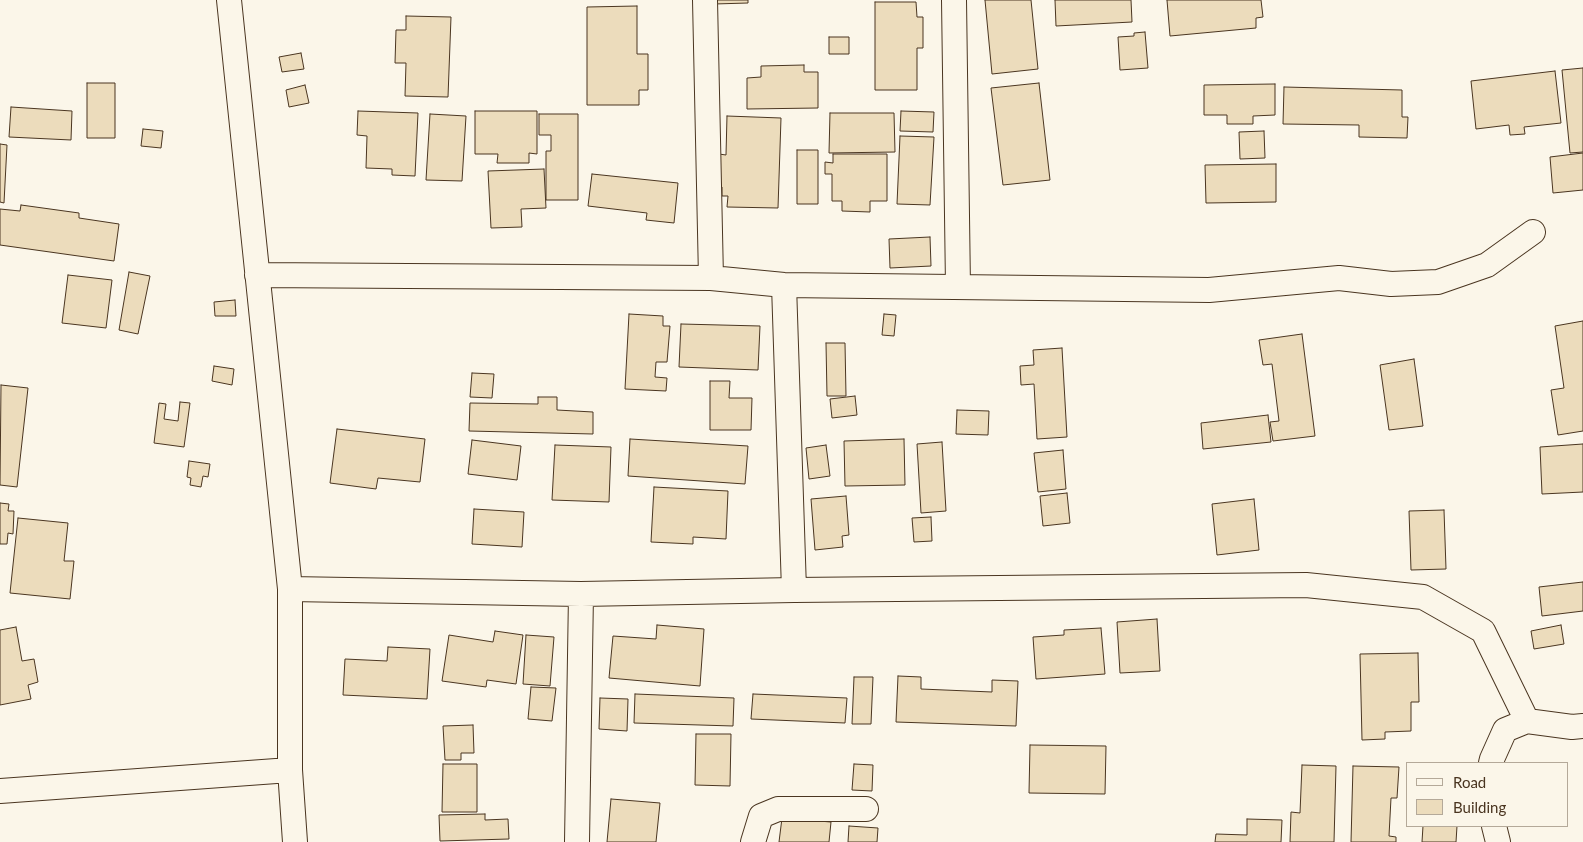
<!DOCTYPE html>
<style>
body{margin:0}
#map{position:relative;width:1583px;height:842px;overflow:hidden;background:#fbf6e9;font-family:Lato,sans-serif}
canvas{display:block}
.legend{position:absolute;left:1406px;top:762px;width:162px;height:65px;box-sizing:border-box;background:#fbf6e9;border:1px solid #b4a999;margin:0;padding:6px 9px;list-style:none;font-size:15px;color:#4a3520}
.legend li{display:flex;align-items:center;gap:10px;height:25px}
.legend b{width:25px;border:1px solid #b4a999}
</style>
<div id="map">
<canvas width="1583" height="842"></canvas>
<ul class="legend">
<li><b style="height:6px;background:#fbf6e9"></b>Road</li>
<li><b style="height:14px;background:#ecdcbc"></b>Building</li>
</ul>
</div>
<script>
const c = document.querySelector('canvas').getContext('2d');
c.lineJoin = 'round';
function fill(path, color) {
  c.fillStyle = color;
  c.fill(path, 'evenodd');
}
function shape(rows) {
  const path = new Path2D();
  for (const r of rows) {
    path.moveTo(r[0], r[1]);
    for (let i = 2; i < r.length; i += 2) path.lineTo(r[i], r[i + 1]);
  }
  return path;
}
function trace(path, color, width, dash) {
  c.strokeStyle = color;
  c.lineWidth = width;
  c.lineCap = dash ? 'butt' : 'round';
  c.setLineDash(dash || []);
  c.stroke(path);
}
const building = shape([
 [714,0,748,0,748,3,714,4,714,0],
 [985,0,1031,0,1038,69,992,74,985,0],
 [1055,0,1131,0,1132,22,1056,26,1055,0],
 [1167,0,1261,0,1263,17,1256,18,1256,28,1170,36,1167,0],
 [875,2,916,2,917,17,923,17,923,48,917,48,917,90,875,90,875,2],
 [637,6,637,54,648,54,648,90,639,90,639,105,587,105,587,7,637,6],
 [406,16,451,17,448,97,405,96,406,63,395,63,396,30,406,30,406,16],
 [1145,32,1148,68,1120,70,1118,37,1134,36,1134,33,1145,32],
 [829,37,849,37,849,54,829,54,829,37],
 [301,53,304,69,282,72,279,57,301,53],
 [804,65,804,72,818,72,818,108,747,109,747,78,761,77,761,66,804,65],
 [1583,68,1583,152,1570,153,1562,70,1583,68],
 [1555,71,1561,123,1524,127,1525,134,1510,135,1509,125,1476,129,1471,81,1555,71],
 [87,83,115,83,115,138,87,138,87,83],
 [1039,83,1050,180,1003,185,991,88,1039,83],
 [1275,84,1275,115,1253,116,1253,124,1227,124,1227,115,1204,115,1204,85,1275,84],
 [305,85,309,103,289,107,286,90,305,85],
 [1284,87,1402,90,1402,117,1408,117,1407,138,1359,137,1359,125,1283,124,1284,87],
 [11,107,72,111,71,140,9,137,11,107],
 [358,111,418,113,415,176,392,175,392,169,366,168,367,136,357,135,358,111],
 [475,111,537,111,537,154,529,153,529,163,497,163,498,154,475,154,475,111],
 [901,111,934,112,933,132,900,131,901,111],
 [830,113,894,113,895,152,829,153,830,113],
 [430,114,466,116,462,181,426,180,430,114],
 [539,114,578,114,578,200,546,200,546,151,551,151,551,135,539,135,539,114],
 [727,116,781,118,778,208,727,207,728,196,722,196,722,187,718,186,719,154,726,155,727,116],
 [143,129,163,131,161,148,141,146,143,129],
 [1264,131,1265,158,1240,159,1239,132,1264,131],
 [900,136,934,137,930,205,897,204,900,136],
 [0,144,7,145,4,203,0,202,0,144],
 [797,150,818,150,818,204,797,204,797,150],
 [1583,153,1583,190,1553,193,1550,157,1583,153],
 [833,154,887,154,887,201,870,201,870,212,842,211,842,201,832,201,832,174,825,174,825,162,833,163,833,154],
 [1276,164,1276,202,1206,203,1205,165,1276,164],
 [544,169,546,208,521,209,522,227,491,228,488,171,544,169],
 [592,174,678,183,674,223,646,220,647,213,588,206,592,174],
 [21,205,79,213,79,218,119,224,114,261,0,245,0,209,20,211,21,205],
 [930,237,931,266,890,268,889,239,930,237],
 [129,272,150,276,138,334,119,330,129,272],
 [68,275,112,280,106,328,62,323,68,275],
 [235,300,236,316,215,316,214,302,235,300],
 [629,314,663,316,663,326,670,326,667,362,656,362,655,377,667,378,666,391,625,389,629,314],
 [884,314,896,315,894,336,882,335,884,314],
 [1583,321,1583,431,1558,435,1551,390,1564,388,1555,326,1583,321],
 [681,324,760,326,758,370,679,367,681,324],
 [1302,334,1315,436,1273,441,1270,422,1279,421,1272,364,1263,365,1259,340,1302,334],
 [826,343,845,343,846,396,827,396,826,343],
 [1062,348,1067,437,1037,439,1034,384,1021,385,1020,366,1034,365,1033,350,1062,348],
 [1414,359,1423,426,1389,430,1380,365,1414,359],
 [214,366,234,369,232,385,212,381,214,366],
 [472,373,494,374,492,398,470,397,472,373],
 [710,381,730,381,729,398,752,398,751,430,710,430,710,381],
 [1,385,28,388,17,487,0,485,1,385],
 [855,396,857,415,832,418,830,399,855,396],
 [538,397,557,397,557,410,593,412,593,434,469,431,470,403,538,404,538,397],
 [180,402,190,403,184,447,154,443,159,403,166,404,164,419,178,421,180,402],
 [957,410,989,411,988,435,956,434,957,410],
 [1268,415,1271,442,1203,449,1201,423,1268,415],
 [337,429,425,439,420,482,378,478,376,489,330,483,337,429],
 [630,439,748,446,745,484,628,476,630,439],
 [904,439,905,485,845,486,844,441,904,439],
 [472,440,521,446,517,480,468,474,472,440],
 [942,442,946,511,921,513,917,444,942,442],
 [1583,444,1583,492,1542,494,1540,447,1583,444],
 [555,445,611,447,609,502,552,500,555,445],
 [826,445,830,476,809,479,806,448,826,445],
 [1063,450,1066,489,1038,492,1034,453,1063,450],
 [189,461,210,464,208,477,203,476,201,487,190,485,191,478,187,477,189,461],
 [654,487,728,491,726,539,693,537,693,544,651,542,654,487],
 [1067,493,1070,523,1043,526,1040,496,1067,493],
 [846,496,849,535,842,536,843,547,815,550,811,499,846,496],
 [1254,499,1259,550,1217,555,1212,504,1254,499],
 [0,503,9,504,8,511,14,511,13,534,8,533,7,544,0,544,0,503],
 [474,509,524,512,522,547,472,544,474,509],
 [1444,510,1446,569,1411,570,1409,511,1444,510],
 [931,517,932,541,914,542,912,518,931,517],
 [18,518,68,523,64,561,74,561,70,599,10,593,18,518],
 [1583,582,1583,611,1542,616,1539,587,1583,582],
 [1157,619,1160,671,1120,673,1117,622,1157,619],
 [657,625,704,629,700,686,609,678,613,636,656,639,657,625],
 [1561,625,1564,644,1534,649,1531,631,1561,625],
 [16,627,22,661,34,659,38,682,28,685,31,699,0,705,0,630,16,627],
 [1101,628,1105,674,1036,679,1033,637,1064,635,1064,630,1101,628],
 [495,631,523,635,516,684,487,680,486,687,442,681,449,635,493,642,495,631],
 [526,635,554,637,550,686,523,684,526,635],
 [388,647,430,649,427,699,343,695,345,659,387,661,388,647],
 [1418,653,1419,702,1411,702,1411,731,1385,732,1385,739,1362,740,1360,654,1418,653],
 [898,676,921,677,921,689,992,692,992,680,1018,681,1016,726,896,722,898,676],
 [854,677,873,677,871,724,852,724,854,677],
 [531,687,556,688,552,721,528,719,531,687],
 [635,694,734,698,733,726,634,723,635,694],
 [753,694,847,698,845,723,751,719,753,694],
 [600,698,628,699,627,731,599,729,600,698],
 [473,725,474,753,461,753,461,760,445,760,443,726,473,725],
 [696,734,731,734,730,786,695,785,696,734],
 [1030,745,1106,746,1105,794,1029,793,1030,745],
 [443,764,477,764,477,812,442,812,443,764],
 [854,764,873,765,872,791,852,790,854,764],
 [1302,765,1336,766,1334,842,1290,842,1291,812,1300,813,1302,765],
 [1353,766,1399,767,1397,798,1391,798,1389,836,1396,837,1396,842,1351,842,1353,766],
 [611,799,660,803,656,842,607,842,611,799],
 [485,814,485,820,508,819,509,839,440,841,439,815,485,814],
 [782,818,831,822,829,842,779,842,782,818],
 [1247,819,1282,820,1281,842,1215,842,1216,834,1247,835,1247,819],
 [849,826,878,828,877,842,848,842,849,826],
 [1423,826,1457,826,1456,842,1422,842,1423,826]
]);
fill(building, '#ecdcbc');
trace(building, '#4a3520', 1);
const street = shape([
 [229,0,290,589,290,770,295,842],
 [705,0,711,278],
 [954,0,958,287],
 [257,275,711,278,784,285,1209,290,1339,278,1391,284,1438,282,1487,265,1533,232],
 [784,285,794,590],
 [290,589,581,594,794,590,1306,585,1423,597,1483,631,1527,721],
 [1491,763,1492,759,1505,730,1527,721,1572,727,1583,726],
 [0,791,290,770],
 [1494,826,1498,842],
 [577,842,581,594],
 [753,842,761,816,778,809,866,809]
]);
trace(street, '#4a3520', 26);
trace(street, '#fbf6e9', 24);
</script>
